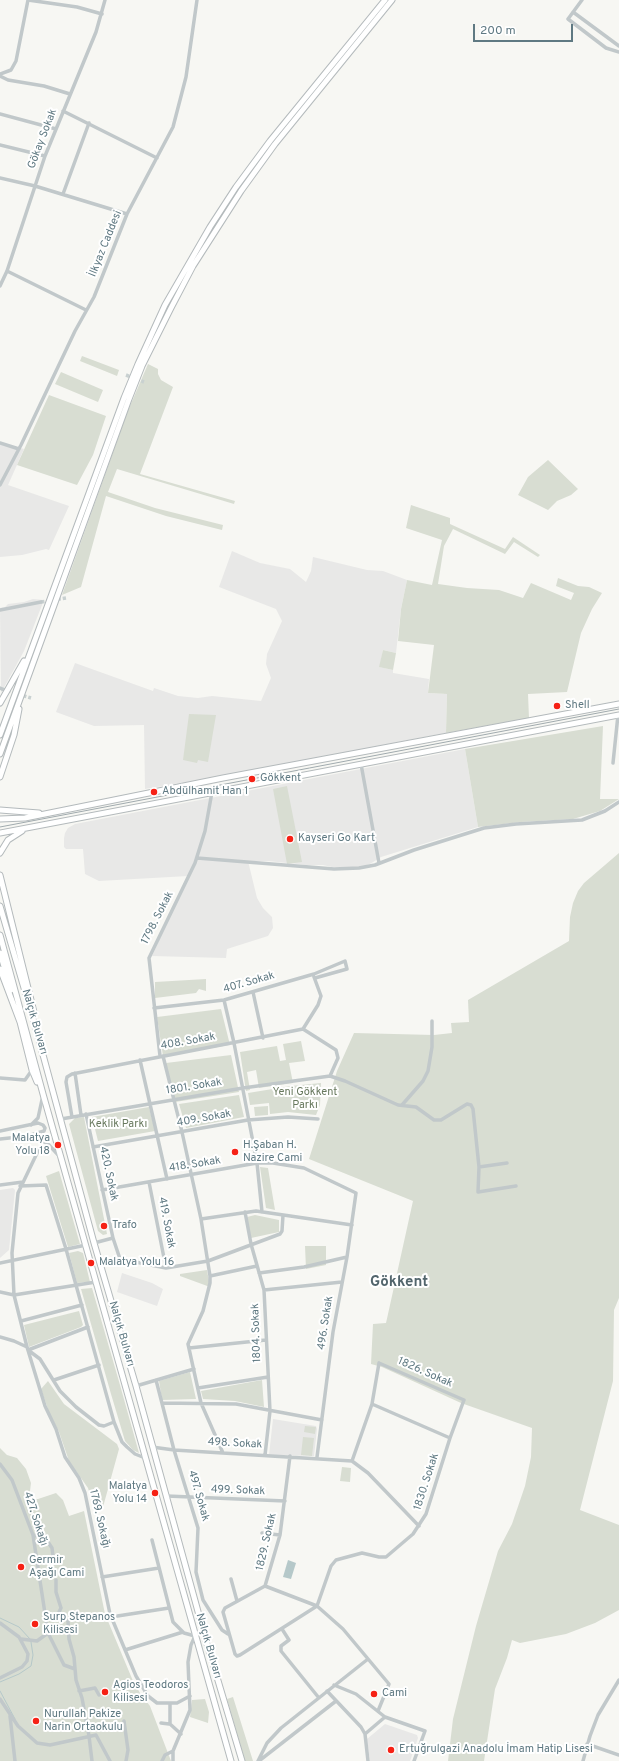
<!DOCTYPE html>
<meta charset="utf-8">
<style>
body{margin:0}
#map{position:relative;width:619px;height:1761px;overflow:hidden;background:#f7f7f3;font-family:Overpass,sans-serif}
canvas{display:block}
.scale{position:absolute;left:473px;top:24px;width:100px;height:18px;box-sizing:border-box;border:2px solid #5f7982;border-top:0;padding-left:5px;font-size:12px;line-height:14px;white-space:nowrap;color:#5f7982;-webkit-text-stroke:3px #fff;paint-order:stroke}
</style>
<div id="map">
<canvas width="619" height="1761"></canvas>
<div class="scale">200 m</div>
</div>
<script>
const c = document.querySelector('canvas').getContext('2d');
c.lineJoin = 'round';
function fill(path, color) {
  c.fillStyle = color;
  c.fill(path, 'evenodd');
}
function shape(rows) {
  const path = new Path2D();
  for (const r of rows) {
    path.moveTo(r[0], r[1]);
    for (let i = 2; i < r.length; i += 2) path.lineTo(r[i], r[i + 1]);
  }
  return path;
}
function trace(path, color, width, dash) {
  c.strokeStyle = color;
  c.lineWidth = width;
  c.lineCap = dash ? 'butt' : 'round';
  c.setLineDash(dash || []);
  c.stroke(path);
}
function write(font, color, halo, rows, align = 'center') {
  c.font = font + ' Overpass,sans-serif';
  c.lineWidth = 4;
  c.setLineDash([]);
  c.textBaseline = 'middle';
  c.strokeStyle = halo;
  c.fillStyle = color;
  for (const [text, x, y, turn = 0] of rows) {
    c.save();
    c.translate(x, y);
    c.rotate((+turn || 0) * Math.PI / 180);
    c.textAlign = isNaN(turn) ? turn : align;
    if (halo) c.strokeText(text, 0, 0);
    c.fillText(text, 0, 0);
    c.restore();
  }
}
fill(shape([
 [0,442,24,449,8,485,69,506,49,550,46,549,22,555,0,557],
 [232,551,260,563,290,569,306,582,311,571,313,557,367,570,383,571,407,580,401,609,396,653,383,650,380,667,393,670,393,673,429,679,428,693,447,694,446,733,221,776,145,789,144,725,94,726,56,712,75,663,153,691,154,688,178,696,198,698,212,696,261,701,271,678,266,664,267,654,282,621,276,609,219,587],
 [33,599,44,600,24,651,1,693,0,608,5,607,8,604,24,602],
 [465,749,478,827,381,857,370,864,361,867,332,867,323,865,306,865,268,861,248,861,257,898,263,908,272,917,273,928,268,936,227,949,226,958,152,956,188,876,99,881,85,874,83,849,66,849,64,847,64,838,65,833,68,828,75,824],
 [13,1188,15,1190,9,1250,0,1258,0,1190],
 [122,1273,152,1283,163,1289,157,1306,117,1292],
 [273,1419,316,1426,317,1429,314,1456,269,1455],
 [385,1724,417,1735,418,1738,410,1761,370,1761,367,1739]
]), '#e8e8e7');
fill(shape([
 [82,356,119,370,117,376,80,361],
 [148,364,158,369,158,374,161,380,173,387,140,474,235,501,234,504,117,469,108,492,155,508,223,525,222,530,166,516,106,496,81,587,62,595,127,413],
 [61,372,103,390,98,402,55,384],
 [49,395,106,416,93,455,77,485,17,465],
 [548,460,578,489,571,495,557,501,548,510,518,495,528,477],
 [411,505,450,518,450,524,505,549,513,537,540,555,538,557,514,542,505,554,453,529,444,546,438,584,467,588,499,590,523,598,531,583,571,600,574,593,556,586,558,578,578,586,589,587,602,593,592,609,581,633,567,692,528,694,529,718,446,733,447,694,428,693,434,645,398,641,401,609,407,580,432,585,442,540,406,528],
 [383,650,396,653,393,670,379,667],
 [189,714,216,715,208,762,198,760,197,763,183,760],
 [603,726,600,799,619,799,600,811,573,819,521,822,478,827,465,749],
 [287,786,302,862,287,864,273,789],
 [619,853,619,1298,614,1310,613,1381,580,1510,619,1525,619,1610,595,1623,566,1634,520,1643,512,1640,507,1658,495,1689,484,1761,448,1761,453,1719,476,1626,498,1551,512,1524,525,1486,531,1457,532,1428,461,1403,382,1367,371,1364,373,1324,386,1323,413,1201,309,1159,337,1071,354,1033,434,1035,452,1033,451,1023,469,1022,468,1000,569,941,570,917,573,903,578,891,584,883],
 [206,979,206,991,199,989,196,993,155,998,155,982],
 [221,1009,230,1045,163,1056,157,1017],
 [301,1041,305,1061,289,1063,293,1083,259,1088,256,1070,247,1072,250,1090,246,1091,240,1052,277,1046,280,1061,286,1060,283,1044],
 [231,1055,239,1092,175,1102,166,1063],
 [321,1083,320,1105,316,1115,288,1112,270,1114,269,1103,250,1105,248,1093,291,1086],
 [239,1095,244,1117,186,1128,179,1104],
 [268,1106,268,1115,255,1116,254,1107],
 [149,1107,155,1131,98,1141,92,1117],
 [84,1117,107,1234,103,1235,98,1231,69,1124,75,1118],
 [260,1167,268,1168,275,1210,266,1208],
 [59,1171,80,1244,68,1247,46,1176],
 [255,1215,279,1220,279,1232,251,1238,247,1217],
 [305,1246,326,1246,326,1265,306,1269],
 [78,1251,83,1253,90,1282,77,1283,69,1253],
 [207,1270,210,1287,180,1276,180,1274],
 [92,1288,120,1385,139,1453,133,1450,125,1441,111,1394,81,1289],
 [79,1311,83,1325,81,1327,29,1347,24,1325],
 [190,1372,196,1399,162,1400,159,1381],
 [262,1380,264,1407,235,1401,203,1399,201,1391],
 [48,1381,64,1404,117,1444,119,1449,103,1507,93,1505,88,1488,69,1461,59,1432,49,1412,41,1389],
 [305,1426,316,1427,315,1434,304,1432],
 [303,1437,314,1438,312,1456,301,1455],
 [0,1448,7,1455,17,1458,26,1469,31,1483,29,1499,38,1499,56,1493,63,1500,69,1516,84,1511,105,1614,133,1681,140,1693,150,1706,171,1761,0,1761],
 [342,1467,351,1468,350,1482,340,1481],
 [233,1697,253,1761,245,1761,227,1699],
 [205,1699,209,1712,208,1723,190,1717,192,1700]
]), '#d8ddd2');
fill(shape([
 [288,1560,296,1563,291,1579,283,1577]
]), '#b5c8c9');
trace(shape([
 [0,1618,19,1627,30,1639],
 [0,1682,19,1674,31,1666,33,1655,31,1642],
 [0,1691,15,1719]
]), '#b5c8c9', 1);
trace(shape([
 [126,375,144,382],
 [41,602,66,598],
 [2,689,31,698]
]), '#c9d1d1', 3.5, [3.5, 2]);
const highway = shape([
 [0,703,24,661],
 [0,735,124,398,138,364,165,305,210,227,236,187,270,141,385,0],
 [0,754,129,399,142,366,171,308,193,266,241,191,275,144,392,0],
 [0,777,14,735,19,709],
 [0,810,39,813],
 [0,819,25,818,223,778,619,704],
 [0,833,619,715],
 [0,853,8,840,22,831],
 [0,875,34,1012],
 [0,906,36,1029,94,1243,136,1386,205,1637,242,1761],
 [0,935,43,1094,231,1761],
 [0,953,11,990],
 [0,969,20,1022,32,1070,37,1082]
]);
trace(highway, '#b4babc', 7);
trace(shape([
 [582,0,568,19,606,48,619,52],
 [573,12,619,46],
 [0,74,11,70,16,61,28,0,77,7,102,14],
 [0,76,8,80,44,86,70,94],
 [63,111,157,158],
 [0,114,56,129],
 [0,145,45,156],
 [0,178,35,186,127,214],
 [63,194,89,123],
 [7,271,86,310],
 [0,286,7,271,45,156,96,32,105,0],
 [0,443,19,449],
 [0,485,21,445,75,331,94,297,127,214,173,127,186,77,197,0],
 [0,610,41,602],
 [0,688,2,689],
 [613,763,618,715],
 [361,764,379,863],
 [197,858,334,869,359,868,375,865,414,850,484,828,516,824,582,820,605,811,619,802],
 [253,992,263,1038],
 [224,1000,234,1043,257,1163,262,1212],
 [154,1008,224,1000,314,974,345,961,347,969,315,978],
 [303,1029,336,1050,338,1058,330,1076],
 [303,1029,318,1005,321,996,314,977],
 [160,1056,149,958,195,863,205,831,212,792],
 [163,1056,182,1132,201,1219,210,1276,257,1266],
 [140,1060,167,1179],
 [75,1073,81,1115],
 [0,1078,25,1080,32,1070],
 [402,1105,423,1081,428,1071,432,1047,432,1021],
 [86,1114,113,1238,120,1259,166,1268,208,1261,280,1234,282,1231,283,1215],
 [72,1117,66,1082,67,1077,72,1074,303,1029],
 [61,1119,243,1088,330,1076,345,1081,398,1105,416,1107,434,1120,441,1120,467,1104,471,1105,473,1109,479,1167,478,1192,516,1186],
 [31,1125,38,1118,43,1095],
 [0,1131,38,1123,43,1125,45,1128,44,1131,31,1135],
 [0,1139,28,1136,37,1138,48,1144,61,1158],
 [93,1147,248,1120,288,1117,318,1119],
 [39,1149,18,1193,12,1253,14,1295,27,1347,45,1406,56,1429,65,1457,79,1478,85,1493,110,1614,136,1676,148,1696,157,1703,177,1703,190,1696],
 [479,1167,507,1163],
 [149,1182,166,1268],
 [0,1185,23,1182],
 [20,1186,46,1185,66,1249,114,1422,122,1442,127,1447,135,1454,145,1458],
 [102,1190,257,1163,273,1163,304,1168,356,1193,347,1257,333,1332,317,1457],
 [245,1212,251,1244,264,1290,270,1411,265,1455],
 [201,1219,256,1211,352,1225],
 [94,1243,113,1238],
 [0,1263,86,1245],
 [259,1273,304,1267,347,1257],
 [210,1276,210,1283,203,1311,188,1344,201,1403,223,1453],
 [264,1290,342,1282],
 [0,1292,14,1295,96,1282],
 [21,1321,82,1305],
 [0,1337,14,1341,27,1347],
 [189,1348,266,1340],
 [28,1350,40,1359,60,1391,76,1407,99,1425,104,1426,114,1422],
 [28,1350,88,1327],
 [379,1363,464,1400,450,1438,372,1404,379,1363],
 [54,1380,99,1365],
 [156,1380,174,1450,198,1528,196,1572,203,1600,222,1630,228,1634],
 [136,1386,194,1369],
 [198,1388,268,1377],
 [162,1403,236,1404,322,1420],
 [152,1447,174,1450,352,1461,368,1473,419,1526],
 [290,1456,280,1535,265,1586,225,1608,223,1612,235,1654,237,1656,240,1655,317,1606,331,1566,336,1560,362,1553,379,1557,386,1557,413,1534,426,1514,450,1438],
 [352,1461,372,1404],
 [0,1464,12,1480,33,1535,48,1633,64,1665,75,1669],
 [167,1496,285,1501],
 [262,1533,280,1535],
 [33,1535,41,1537,48,1542,52,1548,53,1556],
 [152,1540,173,1622,184,1633,195,1636,191,1645,188,1662,190,1710,173,1751,165,1755,162,1761],
 [102,1577,159,1568],
 [231,1579,237,1601],
 [56,1580,56,1592,61,1608,57,1616],
 [265,1586,317,1606,343,1629,389,1684,378,1711],
 [111,1617,169,1608],
 [45,1618,62,1616,68,1621,69,1639,74,1657,76,1680,82,1698,89,1736,92,1761],
 [0,1623,19,1637,28,1654,27,1661,22,1667,0,1678],
 [282,1629,289,1640,281,1646,281,1651,319,1698],
 [21,1639,37,1641,48,1633],
 [125,1650,183,1632],
 [334,1685,356,1694,385,1717,425,1731,414,1761],
 [79,1691,95,1688,99,1695],
 [327,1691,361,1727,365,1734,368,1761],
 [0,1699,18,1726,37,1743,50,1745,96,1735,110,1761],
 [170,1703,170,1724,181,1734],
 [10,1716,15,1761],
 [124,1721,128,1750,126,1761],
 [161,1723,169,1724],
 [365,1734,385,1717],
 [587,1744,619,1755],
 [173,1761,173,1751],
 [258,1761,267,1743,281,1728,368,1659],
 [259,1761,336,1701],
 [583,1761,590,1736,598,1715,619,1680]
]), '#c1c8ca', 3.5);
trace(highway, '#fff', 5);
trace(shape([
 [0,827,619,709]
]), '#a0aaae', 1);
for (const [x, y, r, color] of [
 [557,706,4,"#f62115"],
 [252,779,4,"#f62115"],
 [154,792,4,"#f62115"],
 [290,839,4,"#f62115"],
 [58,1145,4,"#f62115"],
 [235,1152,4,"#f62115"],
 [104,1226,4,"#f62115"],
 [91,1263,4,"#f62115"],
 [155,1493,4,"#f62115"],
 [21,1567,4,"#f62115"],
 [35,1624,4,"#f62115"],
 [105,1692,4,"#f62115"],
 [374,1694,4,"#f62115"],
 [36,1721,4,"#f62115"],
 [391,1750,4,"#f62115"]
]) {
  const dot = new Path2D();
  dot.arc(x, y, r, 0, 2 * Math.PI);
  c.fillStyle = color;
  c.fill(dot);
  trace(dot, '#fff', 1.5);
}
write('11px', '#5f7982', '#fff', [
 ["Gökay Sokak",43,139,-69],
 ["İlkyaz Caddesi",106,244,-68],
 ["1798. Sokak",158,918,-63],
 ["407. Sokak",249,983,-16],
 ["Nalçık Bulvarı",34,1022,74],
 ["408. Sokak",188,1042,-10],
 ["1801. Sokak",194,1087,-9],
 ["409. Sokak",204,1119,-10],
 ["418. Sokak",195,1165,-9],
 ["420. Sokak",108,1174,78],
 ["419. Sokak",166,1223,79],
 ["496. Sokak",326,1323,-81],
 ["1804. Sokak",257,1333,-92],
 ["Nalçık Bulvarı",121,1334,74],
 ["1826. Sokak",425,1373,24],
 ["498. Sokak",235,1444,3],
 ["1830. Sokak",427,1482,-72],
 ["499. Sokak",238,1491,2],
 ["497. Sokak",198,1496,74],
 ["427. Sokağı",35,1519,72],
 ["1769. Sokağı",99,1519,77],
 ["1829. Sokak",267,1542,-77],
 ["Nalçık Bulvarı",208,1646,74]
]);
write('11px', '#5f7982', '#fff', [
 ["Shell",565,706],
 ["Gökkent",260,779],
 ["Abdülhamit Han 1",162,792],
 ["Kayseri Go Kart",298,839],
 ["Malatya",50,1139,"right"],
 ["Yolu 18",50,1152,"right"],
 ["H.Şaban H.",243,1146],
 ["Nazire Cami",243,1159],
 ["Trafo",112,1226],
 ["Malatya Yolu 16",99,1263],
 ["Malatya",147,1487,"right"],
 ["Yolu 14",147,1500,"right"],
 ["Germir",29,1561],
 ["Aşağı Cami",29,1574],
 ["Surp Stepanos",43,1618],
 ["Kilisesi",43,1631],
 ["Agios Teodoros",113,1686],
 ["Kilisesi",113,1699],
 ["Cami",382,1694],
 ["Nurullah Pakize",44,1715],
 ["Narin Ortaokulu",44,1728],
 ["Ertuğrulgazi Anadolu İmam Hatip Lisesi",399,1750]
], 'left');
write('11px', '#68795e', '#fff', [
 ["Yeni Gökkent",305,1093],
 ["Parkı",305,1106],
 ["Keklik Parkı",118,1125]
]);
write('bold 15px', '#52656c', '#fff', [
 ["Gökkent",399,1283]
]);
</script>
